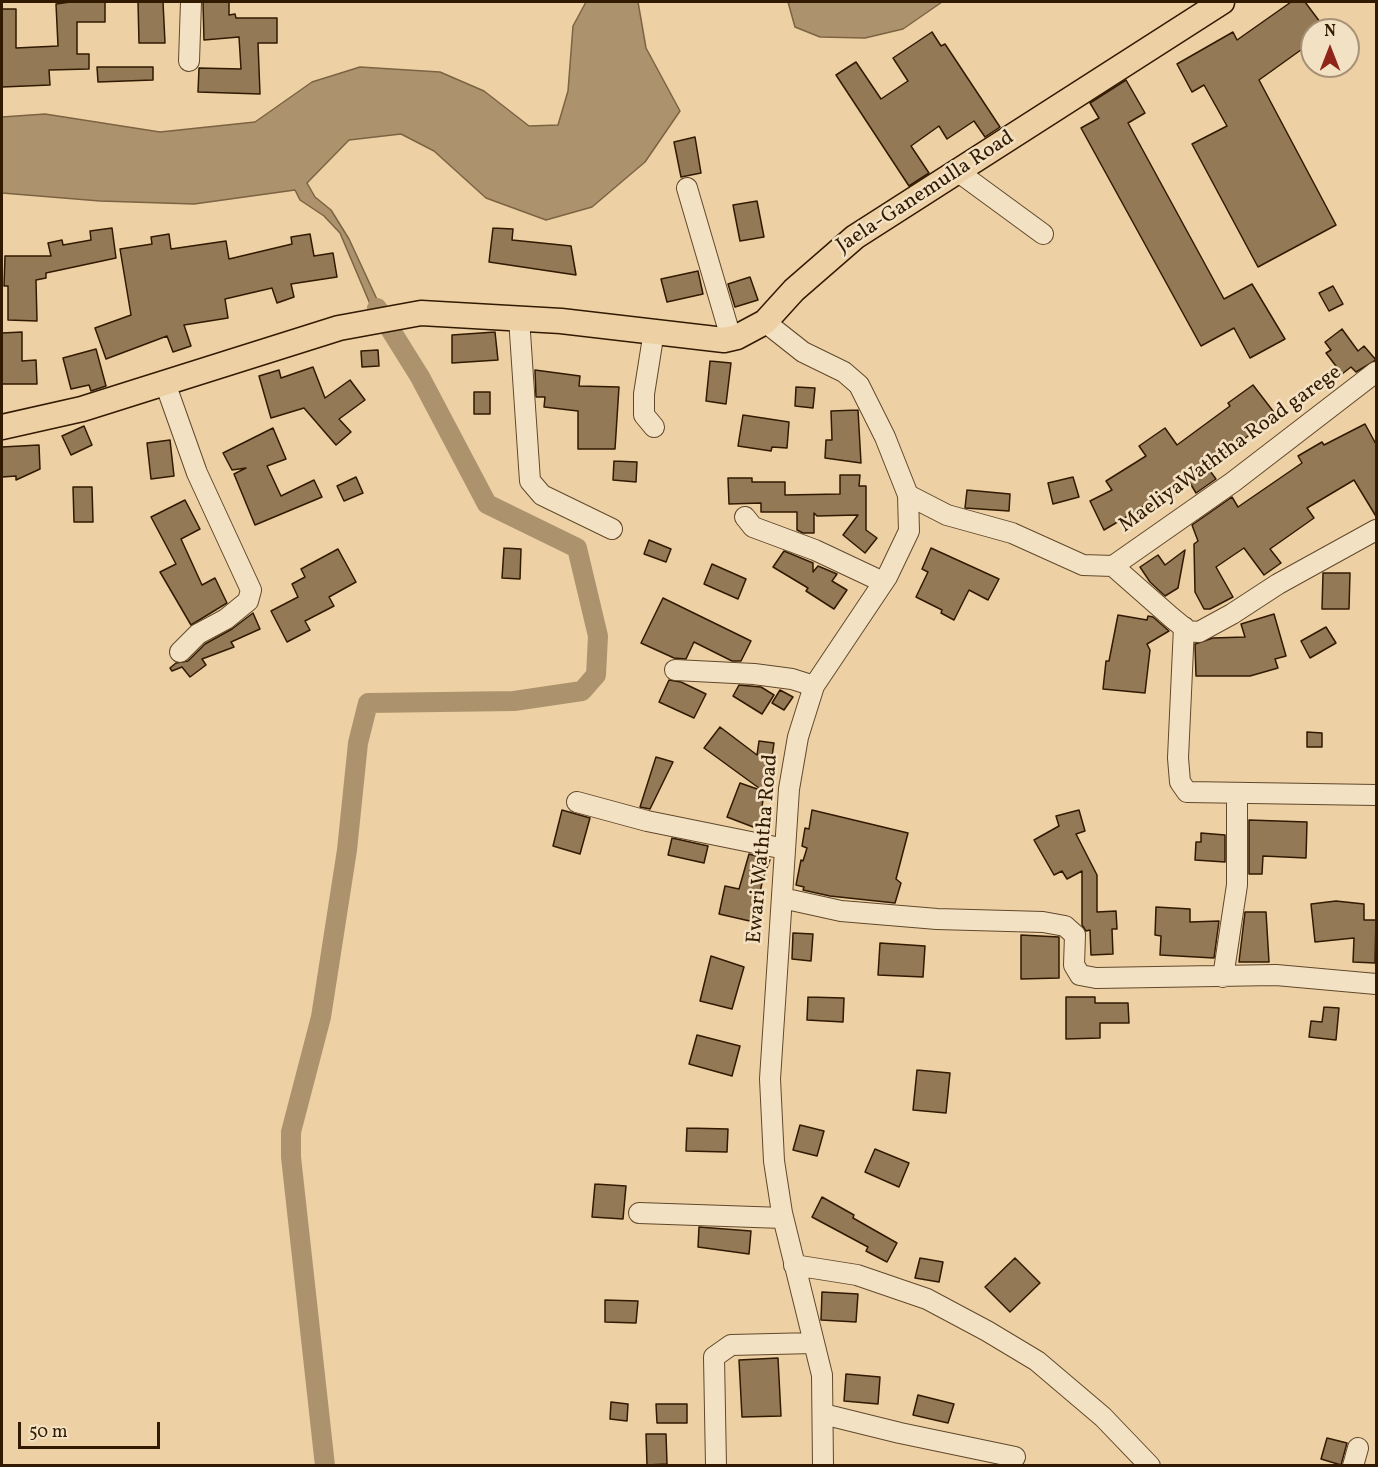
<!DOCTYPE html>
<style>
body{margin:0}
#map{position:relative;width:1378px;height:1467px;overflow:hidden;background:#edd1a5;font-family:Vollkorn,serif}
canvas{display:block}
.frame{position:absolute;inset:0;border:3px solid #321a01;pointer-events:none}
.north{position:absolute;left:1300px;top:18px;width:60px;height:60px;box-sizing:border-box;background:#f3e1c4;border:2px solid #a69176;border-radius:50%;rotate:0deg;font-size:16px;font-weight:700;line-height:24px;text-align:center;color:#321a01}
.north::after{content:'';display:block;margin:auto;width:21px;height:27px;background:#8f2418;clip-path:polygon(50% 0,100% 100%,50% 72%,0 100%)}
.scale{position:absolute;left:18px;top:1422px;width:142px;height:27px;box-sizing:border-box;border:3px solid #321a01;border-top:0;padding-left:8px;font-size:18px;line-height:21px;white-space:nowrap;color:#321a01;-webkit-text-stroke:4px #f3e1c4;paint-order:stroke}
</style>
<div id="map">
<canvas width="1378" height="1467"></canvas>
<div class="frame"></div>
<div class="north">N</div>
<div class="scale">50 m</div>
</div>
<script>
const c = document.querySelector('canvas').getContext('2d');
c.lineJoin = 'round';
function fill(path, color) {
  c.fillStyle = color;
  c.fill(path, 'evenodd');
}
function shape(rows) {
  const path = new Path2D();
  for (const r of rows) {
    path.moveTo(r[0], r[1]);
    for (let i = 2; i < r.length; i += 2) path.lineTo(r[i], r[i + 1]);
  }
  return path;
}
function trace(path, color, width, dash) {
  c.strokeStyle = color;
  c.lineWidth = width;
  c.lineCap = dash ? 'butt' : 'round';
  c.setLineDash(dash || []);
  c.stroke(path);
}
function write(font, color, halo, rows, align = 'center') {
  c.font = font + ' Vollkorn,serif';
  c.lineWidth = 5;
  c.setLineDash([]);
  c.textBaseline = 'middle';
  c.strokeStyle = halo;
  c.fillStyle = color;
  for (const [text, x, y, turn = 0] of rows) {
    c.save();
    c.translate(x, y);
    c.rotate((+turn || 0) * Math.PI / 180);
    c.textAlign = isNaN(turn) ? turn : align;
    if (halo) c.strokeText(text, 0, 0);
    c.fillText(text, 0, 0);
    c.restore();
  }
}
const water = shape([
 [586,2,638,2,646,48,680,111,645,162,592,207,546,220,486,198,434,151,401,134,349,140,307,183,315,197,331,210,349,239,381,308,373,311,340,233,324,216,300,200,295,190,194,204,100,201,2,193,2,117,45,114,160,132,255,122,312,82,360,67,440,72,484,91,529,126,558,125,568,91,573,26,586,2],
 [788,2,942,2,903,29,865,38,820,37,795,27,788,2]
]);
fill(water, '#ad936d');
trace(water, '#7c6342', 1.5);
trace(shape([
 [325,1466,291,1157,291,1132,321,1017,347,850,358,743,368,703,514,701,582,691,596,675,598,636,577,548,487,504,420,377,377,308]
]), '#ad936d', 20);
const building = shape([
 [70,2,105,2,105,22,77,22,77,54,89,54,89,69,49,70,50,85,2,87,2,9,16,9,16,48,58,46,56,4,70,2],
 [138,2,163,2,165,43,139,43,138,2],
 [203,2,229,2,229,15,235,14,236,18,277,18,277,43,258,43,260,94,198,92,199,68,241,69,239,37,204,40,203,2],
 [1291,2,1305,2,1326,30,1312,30,1312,42,1259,80,1336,225,1258,267,1192,144,1227,126,1204,85,1192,92,1177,64,1233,32,1237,40,1291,2],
 [932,32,941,46,945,44,1000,127,985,137,974,121,947,139,939,126,911,146,929,173,909,186,836,75,856,62,881,99,908,81,893,58,932,32],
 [97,67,153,67,153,80,98,82,97,67],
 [1126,80,1145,113,1128,123,1224,299,1252,284,1285,339,1250,358,1234,328,1201,346,1081,128,1099,118,1090,103,1126,80],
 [695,137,701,173,681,177,674,142,695,137],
 [757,201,764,237,740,241,733,205,757,201],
 [112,228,116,258,46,273,46,278,36,280,37,321,8,320,8,286,4,286,5,256,51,256,48,243,62,240,63,245,91,240,90,231,112,228],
 [493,228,513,229,512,240,571,246,576,275,489,262,493,228],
 [169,234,171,249,226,241,229,259,292,244,291,237,310,234,314,256,333,253,337,277,291,284,294,297,277,303,272,288,225,299,228,318,184,325,191,346,173,352,167,336,106,359,95,328,131,315,120,249,152,244,151,237,169,234],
 [698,271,703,294,667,302,661,279,698,271],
 [750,277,758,300,735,307,728,284,750,277],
 [1333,286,1343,304,1329,311,1319,293,1333,286],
 [1342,329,1358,351,1364,346,1376,360,1356,372,1351,367,1342,374,1326,353,1331,350,1325,342,1342,329],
 [22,332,22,361,36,360,37,384,2,384,2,333,22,332],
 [495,332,498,360,452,363,452,335,495,332],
 [96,349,106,386,91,391,89,385,71,389,63,358,96,349],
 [378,350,379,366,362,367,361,351,378,350],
 [710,361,731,363,726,404,706,401,710,361],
 [313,367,325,398,350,380,365,400,339,419,351,432,336,445,304,408,271,418,259,376,279,370,281,378,313,367],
 [535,370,580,376,579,386,619,387,615,449,578,449,578,411,544,407,545,397,536,397,535,370],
 [1253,385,1276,415,1207,467,1216,479,1196,493,1190,483,1173,495,1170,491,1104,530,1090,501,1112,490,1106,481,1146,456,1139,446,1165,428,1177,445,1230,406,1228,403,1253,385],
 [796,387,815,388,813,408,795,406,796,387],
 [474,392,490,392,490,414,474,414,474,392],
 [858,410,861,463,825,458,826,440,832,440,831,411,858,410],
 [743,415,789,422,787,448,772,447,771,451,738,446,743,415],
 [1365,424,1377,446,1377,518,1354,480,1307,508,1314,518,1270,549,1281,563,1264,575,1244,548,1216,567,1233,597,1210,609,1204,609,1195,592,1194,544,1198,541,1192,525,1232,497,1238,507,1302,463,1298,456,1322,442,1324,445,1365,424],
 [84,426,92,445,71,455,62,436,84,426],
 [273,428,286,459,267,466,281,496,314,480,322,497,255,525,234,474,246,468,232,470,223,453,273,428],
 [170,440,174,476,151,479,147,443,170,440],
 [39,445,40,469,16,480,16,476,2,477,2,447,39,445],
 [614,461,637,462,636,482,613,480,614,461],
 [840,475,860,475,859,486,866,486,866,530,877,538,865,553,843,535,858,515,817,516,814,513,814,533,803,533,797,530,797,512,761,512,761,503,729,504,728,478,752,478,752,482,785,482,785,495,840,494,840,475],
 [356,477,363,493,344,501,337,486,356,477],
 [1073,477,1079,497,1053,504,1048,483,1073,477],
 [73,487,92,487,93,522,74,522,73,487],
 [967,490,1010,494,1009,511,965,508,967,490],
 [185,500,200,529,181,539,202,585,215,578,227,603,191,625,160,572,176,564,151,517,185,500],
 [649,540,671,549,666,562,644,554,649,540],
 [504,548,521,549,520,579,502,578,504,548],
 [931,548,999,579,988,600,969,590,954,620,941,613,942,610,916,597,928,572,922,569,931,548],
 [338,549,356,582,329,597,334,606,305,621,310,630,287,642,271,611,298,597,292,584,305,577,301,569,338,549],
 [1185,550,1178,588,1165,596,1150,582,1140,567,1158,555,1165,565,1185,550],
 [784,551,813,563,813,572,818,566,837,574,832,581,847,590,834,609,806,591,808,588,773,567,784,551],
 [712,564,746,579,738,599,704,584,712,564],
 [1323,573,1350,573,1349,609,1322,609,1323,573],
 [663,598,751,641,741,661,732,661,694,642,686,659,674,658,641,643,663,598],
 [253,613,260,629,231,642,234,647,202,659,206,665,190,677,182,667,172,671,170,668,176,663,188,661,205,644,232,629,253,613],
 [1274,614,1286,656,1275,659,1278,668,1250,676,1196,676,1195,644,1213,638,1245,637,1241,624,1274,614],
 [1118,615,1147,620,1148,616,1153,617,1169,631,1147,644,1150,650,1145,693,1103,689,1106,661,1109,661,1118,615],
 [1326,627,1336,643,1310,658,1301,641,1326,627],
 [669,680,681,682,706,694,694,718,659,702,669,680],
 [739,685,761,687,774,695,762,714,733,696,739,685],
 [780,690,793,697,784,710,772,703,780,690],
 [720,727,757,755,759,741,774,743,771,763,767,762,762,808,768,811,761,830,727,817,740,783,763,791,704,748,720,727],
 [1307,732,1322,733,1322,747,1307,747,1307,732],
 [656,757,673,762,650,809,640,807,656,757],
 [562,810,590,818,580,854,553,846,562,810],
 [812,810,908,833,896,879,901,883,895,903,830,896,803,890,804,887,796,885,801,860,803,861,807,848,802,846,805,828,809,829,812,810],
 [1079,810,1085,831,1076,834,1097,875,1097,912,1116,911,1117,929,1112,929,1113,954,1091,955,1090,930,1086,931,1082,925,1082,871,1067,879,1062,871,1054,875,1034,840,1059,826,1056,816,1079,810],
 [1249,820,1307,822,1306,858,1263,856,1262,874,1249,874,1249,820],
 [1201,833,1225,835,1225,862,1195,860,1196,842,1201,842,1201,833],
 [672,838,708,846,704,863,668,855,672,838],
 [749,854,770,860,763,878,754,922,719,914,725,886,739,889,749,854],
 [1336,901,1364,904,1364,920,1376,920,1375,963,1353,962,1354,938,1315,942,1311,904,1336,901],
 [1156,907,1190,909,1190,922,1219,921,1214,958,1160,955,1161,936,1155,935,1156,907],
 [1245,912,1266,912,1269,962,1239,962,1245,912],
 [793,933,813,934,811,961,792,959,793,933],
 [1021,935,1059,937,1059,978,1021,979,1021,935],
 [880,943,925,946,923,977,878,975,880,943],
 [711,956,744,967,732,1009,700,1001,711,956],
 [808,997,844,998,843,1022,807,1020,808,997],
 [1066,997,1095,997,1095,1003,1128,1003,1129,1023,1100,1023,1100,1038,1066,1039,1066,997],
 [1324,1007,1339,1008,1336,1040,1309,1037,1311,1021,1322,1022,1324,1007],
 [697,1035,740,1046,732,1076,689,1064,697,1035],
 [917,1070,950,1073,946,1113,913,1110,917,1070],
 [800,1125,824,1131,817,1156,793,1150,800,1125],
 [687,1128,728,1129,727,1152,686,1151,687,1128],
 [875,1149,909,1163,899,1187,865,1172,875,1149],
 [595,1184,626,1186,623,1219,592,1217,595,1184],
 [822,1197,854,1215,853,1218,897,1243,887,1262,866,1251,868,1247,812,1217,822,1197],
 [699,1227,751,1231,749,1254,698,1247,699,1227],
 [920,1258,943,1262,939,1282,915,1278,920,1258],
 [1015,1258,1040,1283,1010,1312,985,1287,1015,1258],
 [822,1292,858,1294,856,1322,821,1320,822,1292],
 [605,1300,638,1301,636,1323,605,1322,605,1300],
 [778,1358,781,1416,742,1417,739,1360,778,1358],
 [846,1374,880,1377,878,1404,844,1401,846,1374],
 [918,1395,954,1404,948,1423,913,1415,918,1395],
 [611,1402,628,1404,627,1421,610,1419,611,1402],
 [656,1404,687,1404,687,1423,657,1423,656,1404],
 [646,1434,666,1434,667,1464,647,1465,646,1434],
 [1327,1438,1347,1443,1341,1465,1321,1459,1327,1438]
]);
fill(building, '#937956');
trace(building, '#321a01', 1.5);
const minor = shape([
 [189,61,191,2],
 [957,171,1043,234],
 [687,188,731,338],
 [519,318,530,481,542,495,612,529],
 [765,322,803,352,844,372,859,385,885,437,908,495,909,531,887,577,814,686,798,737,789,789,770,1079,774,1161,782,1213,822,1375,823,1466],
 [654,331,644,394,644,415,654,427],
 [165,383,197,473,251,590,248,601,226,619,198,634,180,652],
 [908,495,947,515,1012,533,1083,565,1113,566,1171,617,1188,631,1199,632,1232,614,1278,584,1376,530],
 [745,517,753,527,815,550,883,582],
 [1113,566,1233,482,1376,372],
 [1184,627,1178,758,1180,782,1187,792,1376,795],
 [675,670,754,674,792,679,814,686],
 [577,802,647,821,785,849],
 [782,898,841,911,937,919,1043,922,1065,926,1075,935,1074,965,1080,975,1096,978,1276,975,1376,984],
 [1223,977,1237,885,1237,793],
 [639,1213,783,1218],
 [794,1265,857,1275,927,1299,987,1331,1037,1361,1103,1417,1150,1466],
 [823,1414,900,1433,1015,1457],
 [716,1466,714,1357,731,1345,814,1343],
 [1353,1466,1358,1448]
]);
const major = shape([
 [2,427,82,409,339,328,421,313,561,321,724,340,737,337,765,322,794,290,855,237,1222,2]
]);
trace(minor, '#61482a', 22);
trace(major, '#321a01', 27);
trace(minor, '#f3e1c4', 20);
trace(major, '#edd1a5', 24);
write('21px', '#321a01', '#f3e1c4', [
 ["Jaela-Ganemulla Road",926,193,-33],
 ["MaeliyaWaththa Road garege",1231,450,-36],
 ["Ewari Waththa Road",764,849,-85]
]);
</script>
